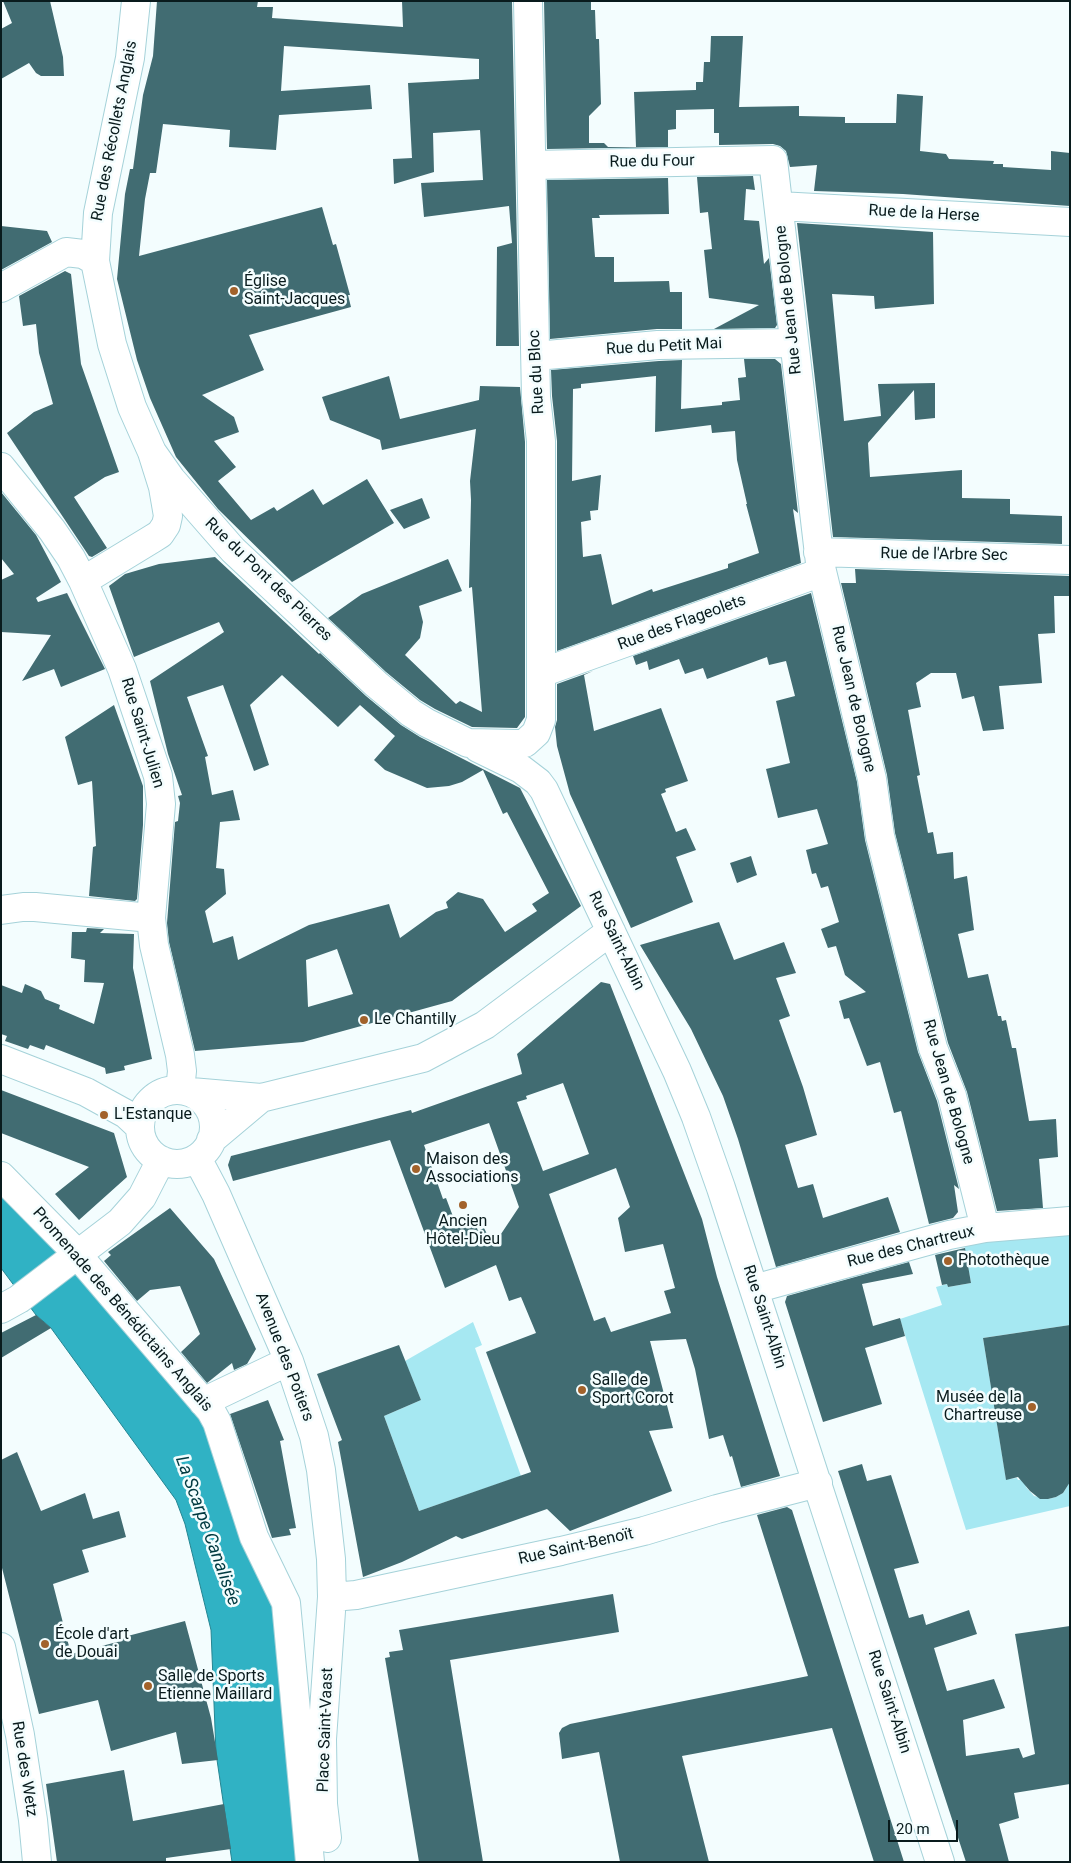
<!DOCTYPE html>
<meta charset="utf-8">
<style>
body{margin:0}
#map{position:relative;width:1071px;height:1863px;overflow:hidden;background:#f3fdfe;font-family:Roboto,sans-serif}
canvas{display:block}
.frame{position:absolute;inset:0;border:2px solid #091b1d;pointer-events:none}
.scale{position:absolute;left:888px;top:1820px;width:70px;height:22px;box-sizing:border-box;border:2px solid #091b1d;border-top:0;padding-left:6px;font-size:15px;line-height:18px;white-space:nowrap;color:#091b1d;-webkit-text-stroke:4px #f3fdfe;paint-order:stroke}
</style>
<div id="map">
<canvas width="1071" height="1863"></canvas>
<div class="frame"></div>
<div class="scale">20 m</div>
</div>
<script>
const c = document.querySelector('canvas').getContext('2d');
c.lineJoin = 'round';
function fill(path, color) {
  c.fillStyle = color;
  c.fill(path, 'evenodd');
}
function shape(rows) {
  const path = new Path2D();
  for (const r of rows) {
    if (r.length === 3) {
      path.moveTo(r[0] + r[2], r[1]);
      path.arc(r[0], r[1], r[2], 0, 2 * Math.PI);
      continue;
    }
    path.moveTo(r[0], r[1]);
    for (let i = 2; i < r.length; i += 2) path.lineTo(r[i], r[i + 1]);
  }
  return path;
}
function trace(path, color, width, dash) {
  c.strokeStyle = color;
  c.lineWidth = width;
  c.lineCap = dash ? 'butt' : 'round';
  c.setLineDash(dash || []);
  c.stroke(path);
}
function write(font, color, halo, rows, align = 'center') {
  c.font = font + ' Roboto,sans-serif';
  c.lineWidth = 5;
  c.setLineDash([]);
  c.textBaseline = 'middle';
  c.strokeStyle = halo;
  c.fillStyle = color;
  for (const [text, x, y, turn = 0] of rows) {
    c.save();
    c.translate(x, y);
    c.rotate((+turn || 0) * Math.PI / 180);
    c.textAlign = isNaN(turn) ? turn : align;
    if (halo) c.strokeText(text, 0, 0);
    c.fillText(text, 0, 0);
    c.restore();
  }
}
fill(shape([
 [1070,1234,1070,1325,983,1338,1006,1479,1017,1478,1018,1480,1024,1479,1026,1487,1034,1496,1048,1499,1056,1497,1063,1493,1068,1485,1070,1475,1070,1506,966,1530,900,1319,942,1305,936,1287,947,1284,948,1287,971,1283,964,1244],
 [473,1322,482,1345,475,1348,521,1476,419,1511,384,1416,421,1400,405,1361]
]), '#a6e8f2');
const water = shape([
 [1,1182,211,1421,274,1603,303,1862,232,1862,216,1753,211,1630,185,1524,176,1500,51,1328,36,1315,1,1268,1,1182]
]);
fill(water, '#30b2c4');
trace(water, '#248592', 1);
fill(shape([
 [3,1,50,1,63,57,64,76,41,76,36,73,29,63,1,79,1,29,12,23],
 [157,1,258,1,257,7,273,7,272,18,403,27,402,1,512,1,519,346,496,346,497,247,512,243,509,206,424,217,421,183,483,180,480,130,433,133,434,172,394,184,393,159,412,158,408,83,479,79,479,59,284,46,281,91,370,85,372,109,279,115,276,150,229,147,230,130,163,124,156,173,150,173,145,199,139,256,322,207,333,245,336,244,350,295,348,295,351,307,249,335,264,370,202,395,234,417,239,432,214,441,236,467,218,481,251,520,274,507,277,511,313,489,323,505,367,479,394,523,292,582,218,509,176,457,150,398,137,360,117,279,125,194,130,169,133,169,143,95,153,56],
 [544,1,591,1,591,10,595,10,596,39,599,39,601,104,589,116,589,143,604,143,608,147,636,147,634,92,696,90,696,82,703,82,704,62,710,62,711,36,743,36,739,107,799,106,799,116,845,117,845,123,896,123,897,94,923,96,920,151,946,154,949,159,994,161,993,164,1003,164,1003,167,1051,170,1051,151,1070,153,1070,206,903,194,814,191,817,165,790,167,786,151,780,146,773,144,719,145,719,133,714,133,714,109,676,110,676,129,668,130,668,147,547,149],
 [753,176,755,190,746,189,744,220,759,221,764,264,769,258,777,325,775,328,714,329,759,305,709,298,704,250,712,249,708,212,700,213,697,177],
 [668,178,669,214,599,215,600,218,592,218,595,257,614,257,614,282,669,281,670,292,682,292,682,329,657,329,550,339,547,180],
 [797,223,933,232,934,304,875,309,874,296,832,294,844,421,881,416,878,384,935,383,935,418,915,420,914,390,868,443,870,477,962,470,962,498,1010,499,1010,514,1062,516,1062,544,833,537],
 [1,226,47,231,52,242,1,270],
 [65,271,71,274,81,364,119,472,105,477,74,497,107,548,92,557,89,556,7,433,34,412,53,404,39,353,36,324,23,326,19,296],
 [744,359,775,359,781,364,798,513,793,509,801,563,557,651,557,441,552,396,551,370,659,361,682,360,681,409,722,405,722,402,740,400,738,378,746,377],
 [656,376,655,432,711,425,712,433,735,431,737,460,747,504,746,504,759,553,728,564,728,568,653,592,652,589,612,605,601,554,583,557,581,522,591,520,590,511,598,510,601,475,572,481,573,389,581,388,581,384],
 [389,376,400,419,479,400,480,386,520,387,525,442,525,717,517,728,472,727,435,709,420,700,386,672,328,618,362,594,448,559,462,591,419,606,423,622,420,638,405,655,456,704,460,701,482,712,472,587,469,588,471,500,470,481,476,429,382,450,380,440,330,420,322,397],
 [1,492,36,535,61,582,36,598,38,602,67,593,105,669,61,687,54,669,22,681,51,635,1,632,1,580,14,574,1,558],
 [422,498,430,518,404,529,390,510],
 [215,557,319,654,320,653,366,696,401,725,420,737,520,788,581,906,452,1001,303,1042,195,1051,169,942,167,923,175,822,178,821,180,803,178,796,182,795,168,754,150,681,224,632,219,622,134,657,109,586,125,574,159,564],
 [282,675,338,727,360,705,395,736,374,760,385,770,427,788,449,786,462,782,483,770,503,814,507,812,549,893,532,904,537,911,505,932,483,899,458,892,446,902,448,908,436,912,400,938,389,904,309,925,238,960,233,936,213,943,205,911,226,894,224,869,216,868,220,822,240,820,233,790,212,795,205,757,208,756,187,697,223,685,254,771,269,765,250,705],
 [337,949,353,994,308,1007,306,960],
 [855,569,1070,576,1070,596,1054,596,1055,633,1038,634,1042,683,999,686,1004,729,983,731,974,696,962,699,956,673,931,673,916,683,921,707,908,710,920,775,917,776,928,833,933,832,937,854,953,852,954,879,967,876,974,930,958,934,968,978,988,974,998,1016,1001,1016,1002,1021,1006,1020,1012,1048,1016,1048,1029,1121,1056,1119,1058,1157,1039,1159,1043,1208,997,1211,967,1092,948,1043,895,833,887,775,841,583,856,583],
 [811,593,857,782,865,840,918,1052,937,1101,959,1189,954,1185,958,1212,953,1218,929,1224,901,1111,894,1113,880,1062,867,1066,849,1018,844,1019,839,1001,866,992,845,975,836,946,828,948,821,929,839,922,828,886,821,888,816,873,812,874,806,850,828,844,817,809,778,818,766,769,790,763,776,701,795,696,786,661,769,665,767,657,707,679,703,668,685,674,679,659,649,670,647,661,636,665,633,656],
 [593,671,584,675,594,731,661,708,688,781,665,789,666,792,661,794,676,832,686,828,696,850,676,857,693,902,631,928,570,794,557,746,555,727,557,720,557,684],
 [114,705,143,786,143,825,137,899,135,901,89,896,93,847,96,846,92,781,78,785,65,737],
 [751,856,757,875,737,883,730,863],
 [719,922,734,960,784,942,796,973,776,978,790,1016,779,1020,803,1087,817,1135,785,1145,798,1188,813,1184,823,1218,888,1197,900,1232,776,1267,738,1139,723,1096,691,1029,640,945],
 [87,928,104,929,100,933,134,934,133,968,152,1059,124,1066,125,1070,106,1074,105,1068,46,1045,44,1050,30,1045,28,1049,5,1041,7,1036,1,1034,1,985,22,993,25,984,41,991,45,999,60,1005,59,1009,94,1024,104,983,84,982,85,960,71,958,72,932,86,932],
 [601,982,610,984,702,1219,717,1277,780,1476,741,1487,732,1456,730,1457,723,1435,709,1439,695,1369,686,1339,650,1341,673,1428,649,1431,672,1491,570,1531,547,1509,462,1539,456,1536,402,1562,363,1577,338,1442,342,1440,317,1374,399,1345,421,1400,384,1416,419,1511,531,1472,486,1352,536,1333,521,1297,509,1301,496,1265,445,1288,390,1140,233,1181,228,1165,231,1156,411,1110,412,1113,522,1074,517,1054],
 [563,1083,589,1154,543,1171,517,1102,527,1099,526,1096],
 [489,1123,519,1207,493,1246,484,1228,478,1231,475,1222,457,1227,446,1198,443,1199,424,1145],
 [616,1168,630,1207,618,1218,625,1252,663,1244,675,1288,664,1291,671,1313,611,1332,605,1317,594,1321,549,1194],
 [1,1090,114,1133,127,1177,79,1220,55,1194,89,1167,1,1133],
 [170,1208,214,1259,256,1349,247,1364,234,1370,232,1363,207,1383,181,1352,200,1334,180,1286,150,1290,137,1301,104,1261,111,1255,108,1252],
 [965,1248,971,1283,948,1287,947,1284,942,1285,935,1255],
 [909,1262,913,1274,862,1284,873,1326,900,1318,905,1336,865,1348,882,1404,823,1422,785,1302,787,1296],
 [36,1315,51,1328,1,1358,1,1333],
 [1070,1325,1070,1482,1063,1493,1056,1497,1048,1499,1040,1499,1030,1491,1018,1477,1006,1480,983,1338],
 [268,1400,284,1440,280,1441,296,1528,289,1529,291,1535,272,1538,230,1414],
 [17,1452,41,1511,85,1493,93,1519,119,1511,126,1537,82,1550,89,1572,53,1584,71,1654,121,1641,120,1638,185,1621,211,1718,218,1760,182,1764,176,1732,111,1751,98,1700,39,1714,1,1564,1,1460],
 [862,1464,867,1481,891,1475,919,1563,894,1569,909,1618,923,1614,926,1625,969,1610,977,1634,934,1648,947,1691,994,1679,1005,1708,963,1720,966,1756,1019,1748,1023,1758,1035,1754,1015,1634,1070,1626,1070,1784,1014,1793,1019,1818,999,1824,1009,1862,966,1862,838,1471],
 [787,1507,792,1510,904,1862,874,1862,832,1728,682,1756,709,1862,620,1862,599,1752,562,1759,559,1733,562,1728,570,1724,808,1676,757,1515],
 [613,1594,619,1632,450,1660,483,1862,419,1862,385,1658,390,1657,389,1652,403,1650,399,1630],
 [124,1770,133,1821,224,1804,231,1849,166,1858,166,1862,57,1862,46,1784]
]), '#416c72');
const minor = shape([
 [532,165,773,160,820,563,872,779,880,836,933,1048,952,1096,985,1228],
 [779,206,1070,222],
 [1,288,66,252,83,254,95,261],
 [536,356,658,345,794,343],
 [152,452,171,479,233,550,376,684,411,713,427,723,468,743,518,744,525,743,536,733,541,720,541,441,536,397,528,1],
 [1,467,52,530,71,558,83,581,122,669,158,776,161,804,151,918,154,945,180,1055,182,1071,180,1090],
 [818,552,1070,560],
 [83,581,152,539,160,534,166,525,168,516,163,487,152,452,132,407,112,344,95,261,98,213,130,58,136,1],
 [541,673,822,572],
 [478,748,521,769,538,782,544,790,677,1071,696,1117,721,1188,940,1862],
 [1,910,23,907,35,907,151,918],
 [1,1059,86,1092,126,1114,140,1127],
 [177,1127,37],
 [191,1092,261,1098,423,1058,485,1025,611,931],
 [211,1140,261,1098],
 [197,1158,216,1194,289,1361,314,1436,321,1470,331,1559,332,1597,322,1739,323,1804,327,1838],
 [1,1176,69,1245,211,1411,217,1422,254,1537,286,1603,310,1862],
 [754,1289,949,1235,985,1228,1070,1221],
 [1,1309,19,1299,120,1222,142,1197,161,1160],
 [203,1402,289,1361],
 [332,1597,356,1595,561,1551,644,1531,717,1509,818,1483],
 [1,1647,20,1735,33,1820,37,1862]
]);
trace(minor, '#a5d2d9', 30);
trace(minor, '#fff', 28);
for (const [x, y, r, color] of [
 [234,291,5,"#a2622b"],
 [364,1020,5,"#a2622b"],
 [104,1115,5,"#a2622b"],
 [416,1169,5,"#a2622b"],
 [463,1205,5,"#a2622b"],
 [948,1261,5,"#a2622b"],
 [582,1390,5,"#a2622b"],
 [1032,1407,5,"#a2622b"],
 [45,1644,5,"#a2622b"],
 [148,1686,5,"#a2622b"]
]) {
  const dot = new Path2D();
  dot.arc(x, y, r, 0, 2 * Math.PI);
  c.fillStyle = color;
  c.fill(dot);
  trace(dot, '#f3fdfe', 2);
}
write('16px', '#091b1d', '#f3fdfe', [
 ["Rue des Récollets Anglais",115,131,-79],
 ["Rue du Four",652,162,-1],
 ["Rue de la Herse",924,214,3],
 ["Rue Jean de Bologne",789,300,-96],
 ["Rue du Petit Mai",664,347,-3],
 ["Rue du Bloc",537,372,-93],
 ["Rue de l'Arbre Sec",944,555,1],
 ["Rue du Pont des Pierres",268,580,44],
 ["Rue des Flageolets",682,623,-20],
 ["Rue Jean de Bologne",853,699,77],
 ["Rue Saint-Julien",142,733,73],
 ["Rue Saint-Albin",616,941,64],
 ["Rue Jean de Bologne",948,1092,74],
 ["Rue des Chartreux",911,1247,-14],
 ["Promenade des Bénédictains Anglais",122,1310,49],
 ["Rue Saint-Albin",764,1317,72],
 ["Avenue des Potiers",284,1357,69],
 ["Rue Saint-Benoït",576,1547,-13],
 ["Rue Saint-Albin",889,1702,72],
 ["Place Saint-Vaast",326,1730,-88],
 ["Rue des Wetz",24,1769,81]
]);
write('16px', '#091b1d', '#f3fdfe', [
 ["Église",244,282],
 ["Saint-Jacques",244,300],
 ["Le Chantilly",374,1020],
 ["L'Estanque",114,1115],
 ["Maison des",426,1160],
 ["Associations",426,1178],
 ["Ancien",463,1222,"center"],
 ["Hôtel-Dieu",463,1240,"center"],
 ["Photothèque",958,1261],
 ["Salle de",592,1381],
 ["Sport Corot",592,1399],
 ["Musée de la",1022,1398,"right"],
 ["Chartreuse",1022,1416,"right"],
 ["École d'art",55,1635],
 ["de Douai",55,1653],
 ["Salle de Sports",158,1677],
 ["Etienne Maillard",158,1695]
], 'left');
write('italic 18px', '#003a41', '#f3fdfe', [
 ["La Scarpe Canalisée",207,1531,70]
]);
</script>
